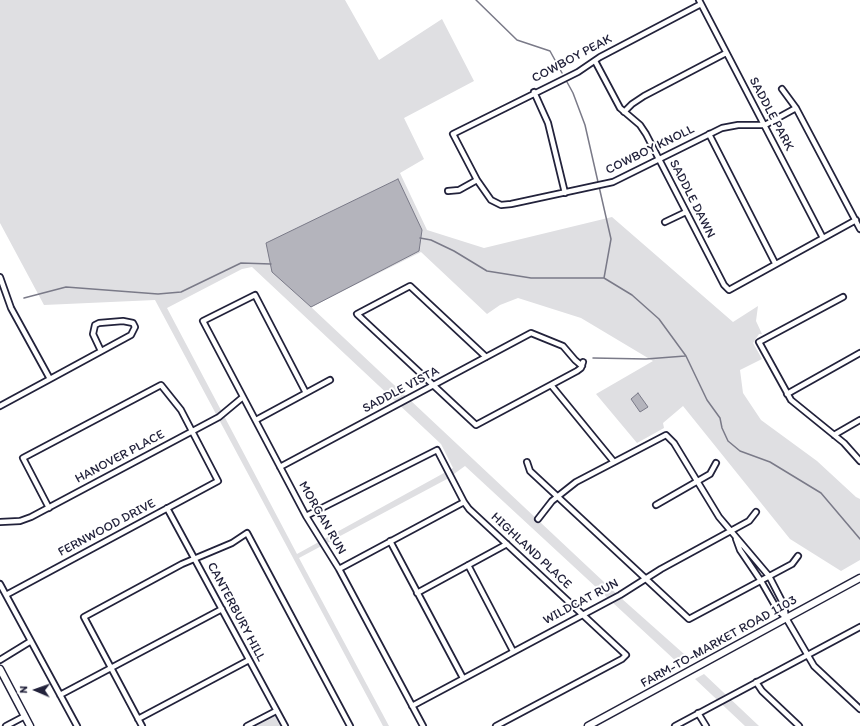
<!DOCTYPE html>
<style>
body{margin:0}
#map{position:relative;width:860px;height:726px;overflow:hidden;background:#fff;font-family:Itim,sans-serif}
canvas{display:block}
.north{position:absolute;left:16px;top:670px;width:40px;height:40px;-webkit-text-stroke:3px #fff;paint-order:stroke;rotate:272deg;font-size:11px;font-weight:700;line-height:16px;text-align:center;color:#22223b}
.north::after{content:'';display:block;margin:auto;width:14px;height:18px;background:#22223b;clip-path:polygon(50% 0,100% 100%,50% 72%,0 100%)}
</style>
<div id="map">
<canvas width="860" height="726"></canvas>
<div class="north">N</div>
</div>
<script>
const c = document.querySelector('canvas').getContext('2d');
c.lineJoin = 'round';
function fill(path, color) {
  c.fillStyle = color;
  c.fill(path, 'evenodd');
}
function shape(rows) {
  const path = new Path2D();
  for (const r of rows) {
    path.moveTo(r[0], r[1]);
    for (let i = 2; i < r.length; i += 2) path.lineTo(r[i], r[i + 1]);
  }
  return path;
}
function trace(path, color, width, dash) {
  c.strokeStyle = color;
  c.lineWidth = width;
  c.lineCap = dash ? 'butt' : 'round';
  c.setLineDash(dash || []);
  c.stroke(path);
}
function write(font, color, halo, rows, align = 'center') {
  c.font = font + ' Itim,sans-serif';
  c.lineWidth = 4;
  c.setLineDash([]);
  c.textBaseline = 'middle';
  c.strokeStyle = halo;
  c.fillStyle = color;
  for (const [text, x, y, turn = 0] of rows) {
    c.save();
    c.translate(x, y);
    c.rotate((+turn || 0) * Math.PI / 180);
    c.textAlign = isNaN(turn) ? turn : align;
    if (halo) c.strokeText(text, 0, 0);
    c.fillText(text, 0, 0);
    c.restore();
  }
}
fill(shape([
 [0,0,345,0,379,60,442,19,474,81,404,118,424,159,400,173,427,230,484,248,612,217,733,322,758,306,756,321,762,334,759,334,753,343,762,359,740,370,743,393,761,420,817,461,856,497,860,499,860,560,841,571,790,539,683,406,663,423,664,428,637,443,596,394,653,361,581,318,518,298,500,305,487,314,421,252,311,307,621,598,684,654,678,663,465,466,447,479,299,558,389,726,383,726,155,300,44,305,0,223],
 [252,267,441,444,453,468,297,554,167,308,242,269],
 [704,674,759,726,745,726,695,679],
 [276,711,285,726,247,726]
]), '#dfdfe2');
const water = shape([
 [398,179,422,230,419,251,311,307,272,272,266,243,398,179],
 [638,393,648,407,640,412,631,399,638,393]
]);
fill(water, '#b4b4bc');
trace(water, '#7a7a88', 1);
trace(shape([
 [476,0,517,40,550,51,562,73],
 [567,82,573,93,585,125,611,239,604,278],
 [420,238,431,240,454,251,487,271,531,278,604,278,632,295,659,319,686,356,707,400,720,418,722,428,728,441,740,451,770,462,821,493,860,539],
 [24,298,66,287,158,294,181,292,241,263,271,264],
 [593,358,646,359,685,356]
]), '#7a7a88', 1.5);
const street = shape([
 [699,0,823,238],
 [701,4,600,57,578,72,453,134,477,180,491,200,501,205,511,204,613,182,722,128,738,125,765,125,796,108],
 [595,61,620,108,640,125,646,134,724,285,729,290,856,220],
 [782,89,796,108,860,229],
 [534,92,548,123,565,193],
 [624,112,632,104,644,96,726,53],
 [709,134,775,263],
 [448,191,459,190,477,180],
 [665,222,686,212],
 [0,277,11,308,50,379],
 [843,297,759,342,791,400,844,443,860,461],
 [486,357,410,286,357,314,476,425,577,371,581,368,583,362],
 [551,385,614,462],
 [306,393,255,295,203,321,306,516,339,569,423,726],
 [787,394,860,353],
 [0,406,50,379,131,335,135,327,133,323,123,321,99,323,95,325,93,334,101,351],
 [256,420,330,380],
 [834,435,860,420],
 [527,462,530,471,689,619,792,564,798,556],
 [280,467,531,333,563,346,575,360,582,366],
 [656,505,710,474,716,463],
 [167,508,285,726],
 [306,516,437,450,464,502,469,509,626,655,622,659,496,726],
 [538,519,552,501,576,482,666,435,674,443,719,517,769,576,784,605,786,618],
 [0,522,20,521,31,517,219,417,243,397],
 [736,539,740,550,761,581,777,609,786,618,814,666,860,709],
 [390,541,463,678],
 [468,565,513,651],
 [339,569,464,502],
 [0,584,77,726],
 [417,593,507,544],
 [6,595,218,481,181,410,161,385,23,458,49,508],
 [0,660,31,641],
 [756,682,762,691,799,726],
 [60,695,222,609],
 [412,706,620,595,661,569,749,521,756,512],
 [698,713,706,726],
 [138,719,249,660],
 [6,726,25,716],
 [142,726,84,617,182,564,232,543,247,533,350,726],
 [247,726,276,711],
 [675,726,860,627]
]);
const secondary = shape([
 [0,669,30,726],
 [588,726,860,578]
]);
trace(street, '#22223b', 8);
trace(secondary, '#22223b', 9);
trace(street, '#fff', 4.5);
trace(secondary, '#fff', 6);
write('13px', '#22223b', '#fff', [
 ["COWBOY PEAK",572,59,-28],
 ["SADDLE PARK",771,114,62],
 ["COWBOY KNOLL",650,150,-26],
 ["SADDLE DAWN",692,199,63],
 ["SADDLE VISTA",401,390,-28],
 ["HANOVER PLACE",120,457,-28],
 ["MORGAN RUN",322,518,60],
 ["FERNWOOD DRIVE",107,528,-28],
 ["HIGHLAND PLACE",531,551,43],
 ["WILDCAT RUN",581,602,-28],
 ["CANTERBURY HILL",236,612,62],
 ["FARM-TO-MARKET ROAD 1103",719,642,-29]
]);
</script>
